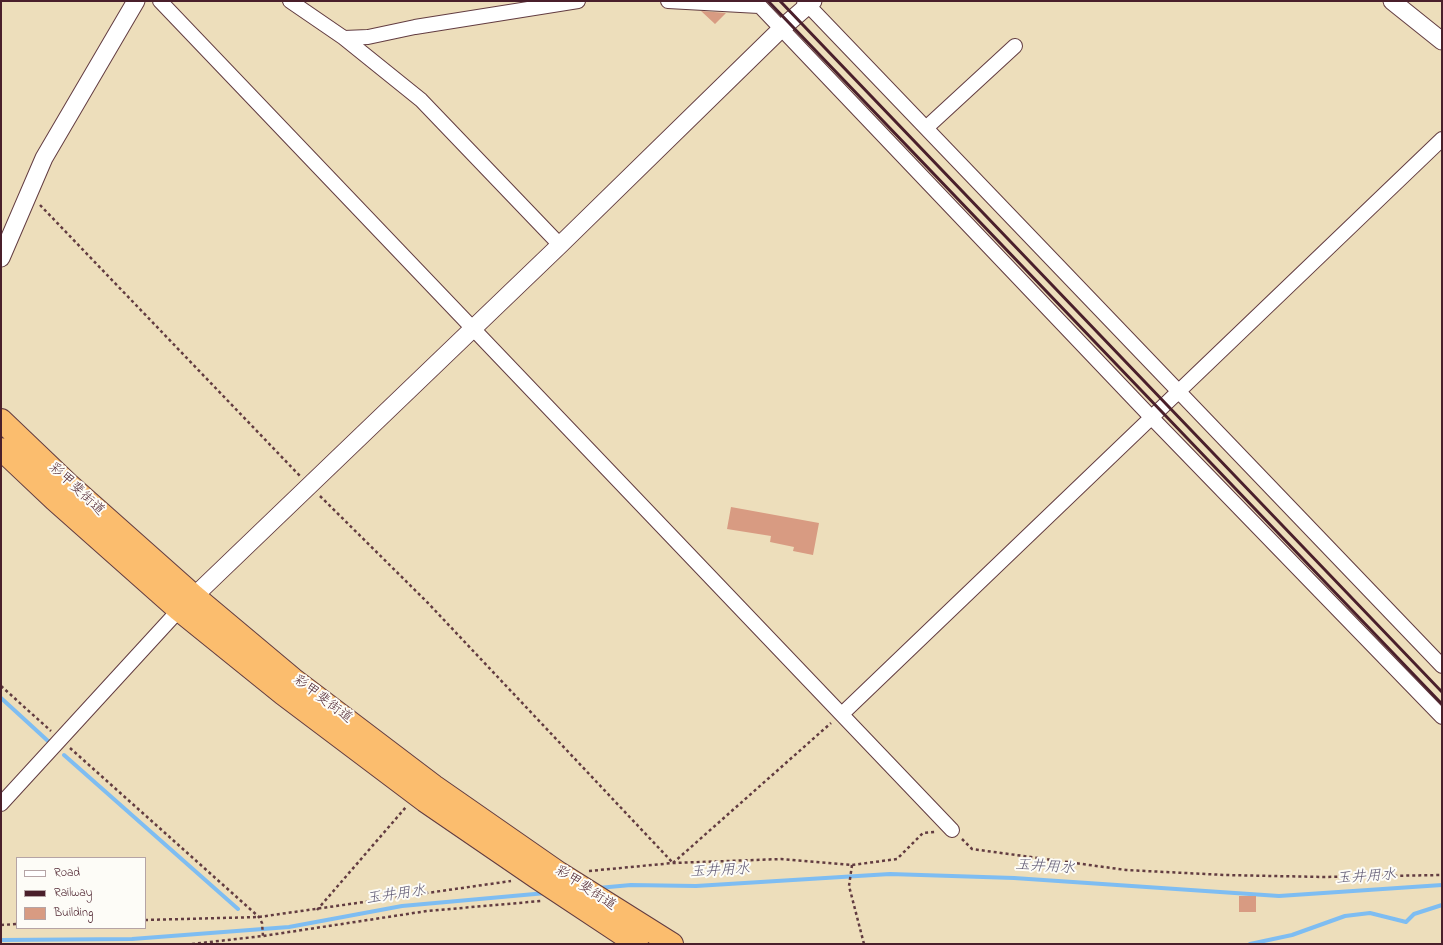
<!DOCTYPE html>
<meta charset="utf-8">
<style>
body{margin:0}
#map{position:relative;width:1443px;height:945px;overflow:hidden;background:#eddebb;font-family:"Indie Flower",sans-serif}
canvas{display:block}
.frame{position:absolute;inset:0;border:2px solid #4a1f2b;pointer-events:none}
.legend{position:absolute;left:16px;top:857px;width:130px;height:72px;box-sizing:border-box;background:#fdfcf7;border:1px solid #b5a4a5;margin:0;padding:5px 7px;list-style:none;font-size:12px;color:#4a1f2b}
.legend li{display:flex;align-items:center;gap:8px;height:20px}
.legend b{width:20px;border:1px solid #b5a4a5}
</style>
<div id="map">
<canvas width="1443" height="945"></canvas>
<div class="frame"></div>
<ul class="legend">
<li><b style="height:5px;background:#fff"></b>Road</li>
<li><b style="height:5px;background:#4a1f2b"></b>Railway</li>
<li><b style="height:11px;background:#d89b82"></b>Building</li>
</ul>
</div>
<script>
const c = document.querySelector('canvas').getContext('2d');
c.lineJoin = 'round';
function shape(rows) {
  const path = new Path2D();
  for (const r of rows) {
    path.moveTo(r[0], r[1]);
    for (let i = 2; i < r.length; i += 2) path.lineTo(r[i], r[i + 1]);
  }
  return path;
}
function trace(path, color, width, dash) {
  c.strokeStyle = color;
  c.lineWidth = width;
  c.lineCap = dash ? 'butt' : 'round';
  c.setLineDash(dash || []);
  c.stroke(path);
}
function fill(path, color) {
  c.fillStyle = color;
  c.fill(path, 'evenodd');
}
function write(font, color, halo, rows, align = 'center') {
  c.font = font + ' "Indie Flower","Klee One",sans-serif';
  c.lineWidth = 4;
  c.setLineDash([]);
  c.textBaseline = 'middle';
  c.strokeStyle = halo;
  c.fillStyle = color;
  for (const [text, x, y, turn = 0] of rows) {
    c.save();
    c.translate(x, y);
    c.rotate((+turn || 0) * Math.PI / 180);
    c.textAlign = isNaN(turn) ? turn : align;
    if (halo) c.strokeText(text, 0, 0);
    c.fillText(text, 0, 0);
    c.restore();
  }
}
trace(shape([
 [1,698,48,741],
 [64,755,238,909],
 [598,888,631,885,696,886,890,874,1014,878,1279,896,1442,885],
 [1,940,132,939,289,927,402,906,546,893],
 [1250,944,1292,935,1345,916,1370,913,1406,922,1414,914,1442,905]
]), '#7ebdf2', 4);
fill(shape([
 [701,11,726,13,715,24],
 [731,507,819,523,813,555,793,551,794,547,770,542,771,536,727,529],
 [1239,896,1256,896,1256,912,1239,912]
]), '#d89b82');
const minor = shape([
 [160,1,952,830],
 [290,1,344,38,421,100,560,245],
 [668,1,759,6],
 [755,1,1151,417,1442,717],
 [804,1,1442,666],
 [344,38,368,37,415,27,578,1],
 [926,128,1015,46],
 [842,714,1442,139],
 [1,804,179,610]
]);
const tertiary = shape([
 [1392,1,1442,41],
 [1,258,44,158,136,1],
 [186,604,560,245,782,28,813,1]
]);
const trunk = shape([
 [1,420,68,484,194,596,293,679,434,786,559,873,672,944],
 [1,449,55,500,179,610,283,694,425,801,536,877,637,944]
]);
trace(minor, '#623c41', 16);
trace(tertiary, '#623c41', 19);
trace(trunk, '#623c41', 24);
trace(shape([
 [40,205,300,476],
 [320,496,428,603,673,863],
 [1,686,51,731],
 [70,748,259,917,262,923,263,936],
 [962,839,972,849,1126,870,1225,875,1323,877,1442,875],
 [673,863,831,723],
 [852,865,849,886,864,944],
 [589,871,673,863,781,859,852,865,897,859,923,833,935,832],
 [317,910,406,807],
 [145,920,259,917,511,881],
 [1,925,17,924],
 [192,944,263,936,427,911,541,901]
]), '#623c41', 2.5, [3, 3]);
trace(minor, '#fff', 14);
trace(tertiary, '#fff', 17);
trace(trunk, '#fbbd6e', 22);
trace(shape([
 [768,1,1442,704],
 [780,1,1442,692]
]), '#4a1f2b', 3);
write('14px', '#4a1f2b', '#fdfcf7', [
 ["彩甲斐街道",76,490,43],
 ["彩甲斐街道",322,700,37],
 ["彩甲斐街道",585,889,33]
]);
write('italic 15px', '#5c5671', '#fdfcf7', [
 ["玉井用水",1045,868,4],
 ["玉井用水",720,872,-3],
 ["玉井用水",1366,878,-4],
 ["玉井用水",396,896,-8]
]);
</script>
